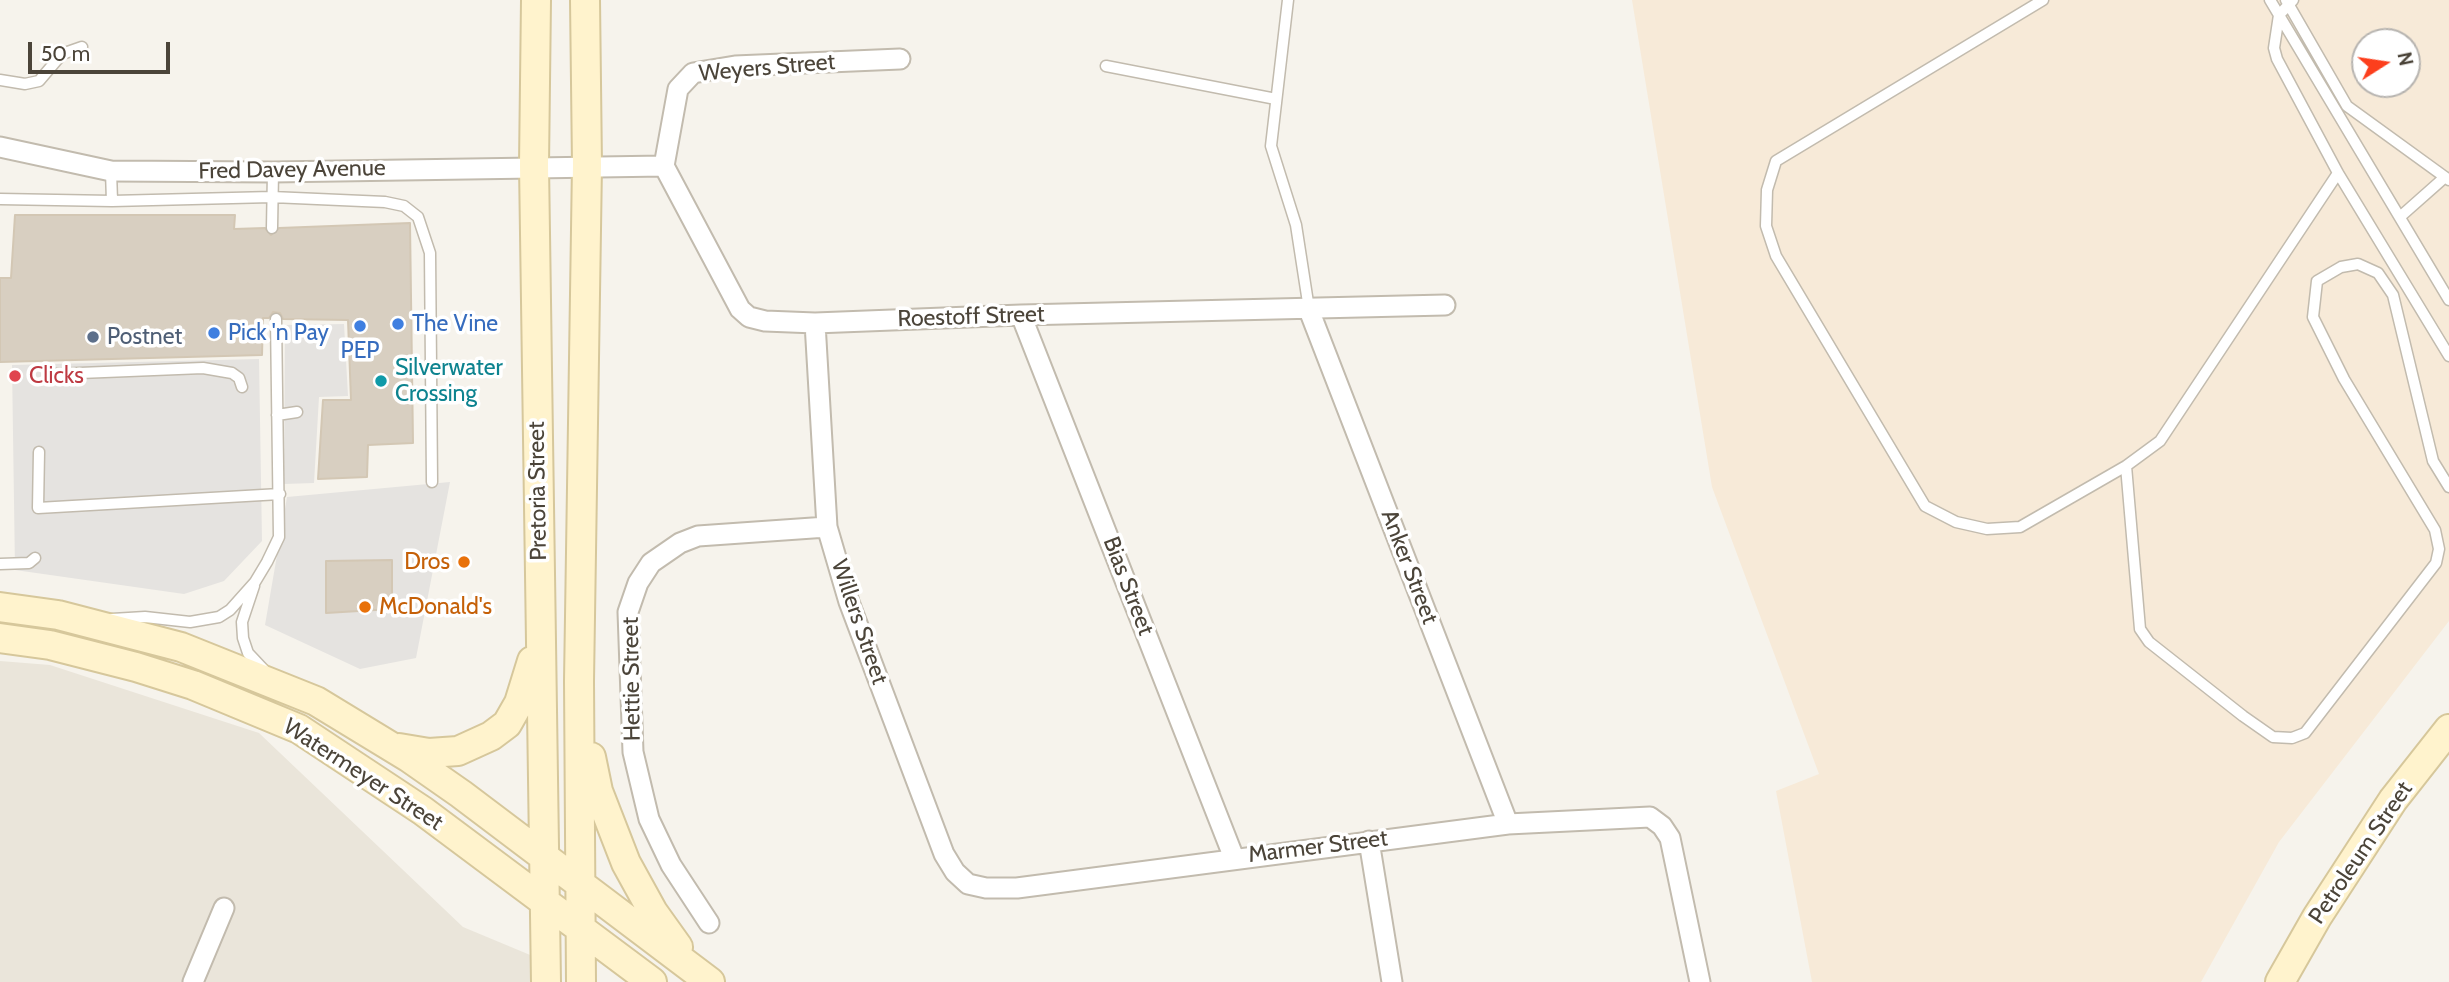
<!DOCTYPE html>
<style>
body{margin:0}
#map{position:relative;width:2449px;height:982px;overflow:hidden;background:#f6f3ec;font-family:Cabin,sans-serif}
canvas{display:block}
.north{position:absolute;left:2351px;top:28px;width:70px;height:70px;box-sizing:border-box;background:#fff;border:2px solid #b7b4b0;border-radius:50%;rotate:78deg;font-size:19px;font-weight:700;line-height:28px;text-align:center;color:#4b4439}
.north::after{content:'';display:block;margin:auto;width:24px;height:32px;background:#fc3f1d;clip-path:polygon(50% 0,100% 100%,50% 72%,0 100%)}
.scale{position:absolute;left:28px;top:42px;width:142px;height:32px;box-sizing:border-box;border:4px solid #4b4439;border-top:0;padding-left:9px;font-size:21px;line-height:24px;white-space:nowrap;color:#4b4439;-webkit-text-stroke:5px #fff;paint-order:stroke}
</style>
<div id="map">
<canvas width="2449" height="982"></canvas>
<div class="north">N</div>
<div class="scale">50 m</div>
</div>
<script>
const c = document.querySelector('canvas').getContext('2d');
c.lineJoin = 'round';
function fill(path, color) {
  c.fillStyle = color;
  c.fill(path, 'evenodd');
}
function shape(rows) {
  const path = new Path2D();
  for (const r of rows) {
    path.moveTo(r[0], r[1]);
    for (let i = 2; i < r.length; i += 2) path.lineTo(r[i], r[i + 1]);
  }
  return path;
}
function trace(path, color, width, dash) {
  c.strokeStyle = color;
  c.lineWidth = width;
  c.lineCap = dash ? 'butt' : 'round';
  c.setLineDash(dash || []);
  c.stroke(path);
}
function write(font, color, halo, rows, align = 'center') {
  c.font = font + ' Cabin,sans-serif';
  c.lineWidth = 7;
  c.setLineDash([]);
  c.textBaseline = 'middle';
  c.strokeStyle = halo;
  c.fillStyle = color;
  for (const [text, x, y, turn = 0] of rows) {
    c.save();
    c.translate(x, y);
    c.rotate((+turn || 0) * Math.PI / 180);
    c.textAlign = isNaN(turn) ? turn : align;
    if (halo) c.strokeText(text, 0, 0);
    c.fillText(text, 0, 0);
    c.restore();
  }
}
fill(shape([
 [0,661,50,665,259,733,463,927,535,957,534,982,0,982]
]), '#eae5da');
fill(shape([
 [1632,0,2449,0,2449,621,2279,842,2201,982,1812,982,1776,791,1819,774,1712,487],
 [2365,42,2407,42,2407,84,2365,84]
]), '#f7ead8');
fill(shape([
 [344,324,348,396,319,397,314,483,284,484,285,325],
 [259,359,262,541,224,581,184,594,15,570,12,365],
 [450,482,416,658,360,669,265,625,287,497]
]), '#e5e3e0');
const building = shape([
 [15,215,235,215,234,229,265,228,271,235,279,228,410,223,413,443,368,445,367,477,318,479,323,400,351,400,348,320,283,319,280,313,273,312,269,318,263,318,262,355,0,362,0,278,11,278,15,215],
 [392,560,392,609,326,613,326,561,392,560]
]);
fill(building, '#d8cfc1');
trace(building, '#d3c7b4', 2);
const lane = shape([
 [1288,0,1271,146,1296,225,1309,309],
 [2043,0,1776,161,1767,190,1766,226,1776,256,1925,506,1956,522,1987,529,2020,527,2126,466,2160,441,2338,173],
 [2270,0,2449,300],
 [2286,0,2347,106,2449,180],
 [2293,0,2279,15,2274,48,2277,59,2338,173,2449,356],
 [1106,66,1276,99],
 [0,80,25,84,39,81,62,54,82,47],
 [0,199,112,201,111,171],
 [112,201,272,197,385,202,404,206,418,217,430,253,432,482],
 [2401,216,2445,177],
 [272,228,273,172],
 [55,374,203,368,232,373,239,378,242,387],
 [277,415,297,412],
 [39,452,38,508,280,494],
 [2126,466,2140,629,2149,642,2243,716,2273,737,2292,738,2305,733,2436,563,2439,549,2435,530,2344,379,2313,317,2317,281,2341,267,2358,264,2378,273,2393,295,2433,461,2449,487],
 [0,564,29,563,35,558],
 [254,586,242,622,243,638,248,653,264,670],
 [112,619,145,617,190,622,219,617,230,610,255,582,267,562,279,537,276,319]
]);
const street = shape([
 [0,147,111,171,273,172,664,166,740,309,749,317,765,321,815,323,1021,315,1445,305],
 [664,166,678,89,693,73,735,66,900,59],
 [1309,310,1508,824],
 [1021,315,1234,858],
 [815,323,827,527,849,602,944,854,955,872,968,884,986,888,1017,888,1508,824,1650,817,1662,826,1670,838,1700,982],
 [1369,841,1392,982],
 [709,923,671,865,649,819,633,752,628,612,638,583,651,563,680,543,698,536,827,527],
 [193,982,224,908]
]);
const secondary = shape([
 [536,0,534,165,546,982],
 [0,607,58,615,181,647,316,701,408,757,461,794,710,982],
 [0,638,50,645,136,667,193,685,299,729,423,811,652,982],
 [399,748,429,753,458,751,491,736,507,724,519,703,532,661],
 [591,757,598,791,626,863,653,912,678,947],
 [581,982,579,681,587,165,585,0],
 [2280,982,2317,917,2393,800,2449,729]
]);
trace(lane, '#c2bbae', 13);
trace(street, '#c2bbae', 23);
trace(secondary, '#d6c79b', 32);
trace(lane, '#fff', 10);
trace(street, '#fff', 19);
trace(secondary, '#fff3cd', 28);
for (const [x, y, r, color] of [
 [398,324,7,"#3f7fe0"],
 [360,326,7,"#3f7fe0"],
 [214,333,7,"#3f7fe0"],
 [93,337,7,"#5c6f8a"],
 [15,376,7,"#e0444e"],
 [381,381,7,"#0f9aa8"],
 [464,562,7,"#e8710a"],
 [365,607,7,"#e8710a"]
]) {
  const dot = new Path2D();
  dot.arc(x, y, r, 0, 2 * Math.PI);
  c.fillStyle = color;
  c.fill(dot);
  trace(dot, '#fff', 2.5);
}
write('23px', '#4b4439', '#fff', [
 ["Weyers Street",767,68,-5],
 ["Fred Davey Avenue",292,170,-1],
 ["Roestoff Street",971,317,-2],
 ["Pretoria Street",538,491,-91],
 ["Anker Street",1409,567,69],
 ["Bias Street",1128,586,69],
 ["Willers Street",859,622,71],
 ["Hettie Street",632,679,-91],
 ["Watermeyer Street",363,775,33],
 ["Marmer Street",1318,847,-7],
 ["Petroleum Street",2361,853,-56]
]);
write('23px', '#366cbe', '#fff', [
 ["The Vine",412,324],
 ["Pick 'n Pay",228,333],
 ["PEP",360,351,"center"]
], 'left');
write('23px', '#4e5e75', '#fff', [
 ["Postnet",107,337]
], 'left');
write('23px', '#0d838f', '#fff', [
 ["Silverwater",395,368],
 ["Crossing",395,394]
], 'left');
write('23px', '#be3a42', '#fff', [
 ["Clicks",29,376]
], 'left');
write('23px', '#c56008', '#fff', [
 ["Dros",450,562],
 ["McDonald's",379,607,"left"]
], 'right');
</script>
